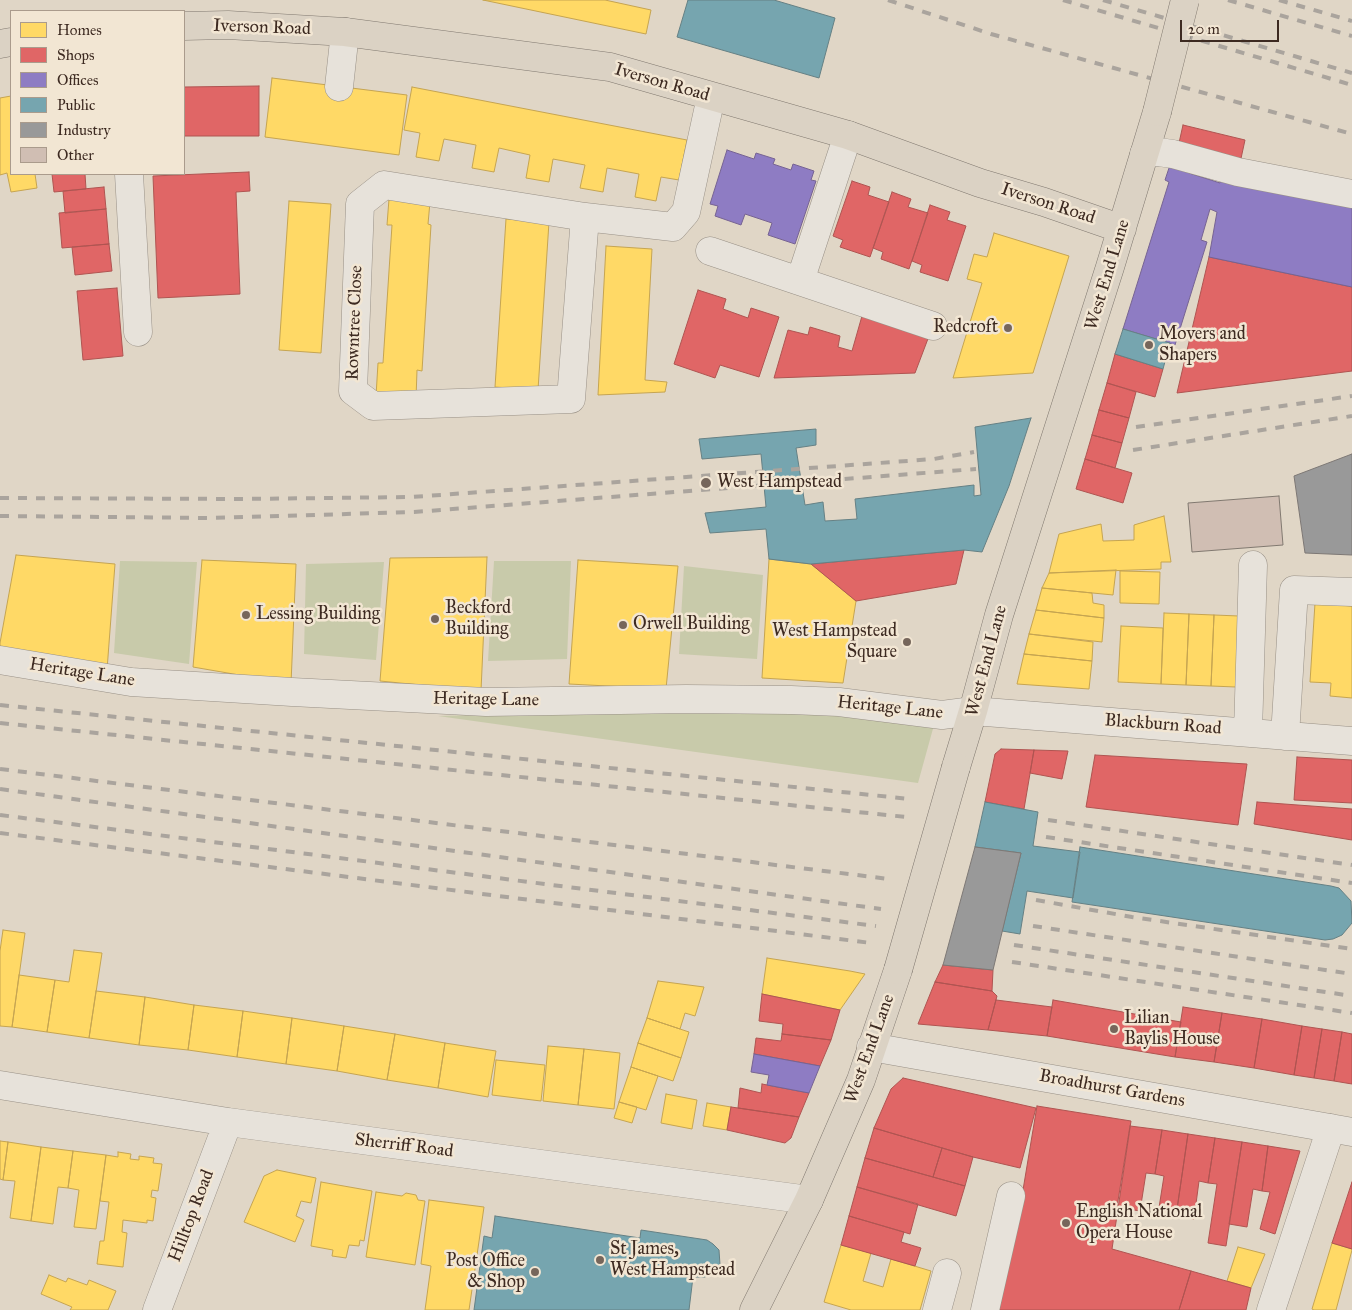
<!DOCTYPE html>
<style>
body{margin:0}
#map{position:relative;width:1352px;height:1310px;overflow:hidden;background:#e0d6c6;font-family:"IM FELL Great Primer",serif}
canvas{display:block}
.legend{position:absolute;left:10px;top:10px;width:175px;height:165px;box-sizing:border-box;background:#f2e6d3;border:1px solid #aa9b8c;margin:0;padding:6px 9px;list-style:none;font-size:15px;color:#3d2a21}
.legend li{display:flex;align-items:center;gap:10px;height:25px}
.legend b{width:25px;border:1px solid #aa9b8c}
.scale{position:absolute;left:1180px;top:20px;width:99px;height:22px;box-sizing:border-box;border:2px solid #3d2a21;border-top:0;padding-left:6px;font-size:15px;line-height:18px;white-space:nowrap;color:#3d2a21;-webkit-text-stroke:4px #f2e6d3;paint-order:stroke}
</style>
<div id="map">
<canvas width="1352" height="1310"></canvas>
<ul class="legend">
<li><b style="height:14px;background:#ffd966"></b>Homes</li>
<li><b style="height:14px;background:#e06666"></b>Shops</li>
<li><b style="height:14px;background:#8e7cc3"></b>Offices</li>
<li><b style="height:14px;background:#76a5af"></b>Public</li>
<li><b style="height:14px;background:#999"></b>Industry</li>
<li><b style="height:14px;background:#d0beb3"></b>Other</li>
</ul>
<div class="scale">20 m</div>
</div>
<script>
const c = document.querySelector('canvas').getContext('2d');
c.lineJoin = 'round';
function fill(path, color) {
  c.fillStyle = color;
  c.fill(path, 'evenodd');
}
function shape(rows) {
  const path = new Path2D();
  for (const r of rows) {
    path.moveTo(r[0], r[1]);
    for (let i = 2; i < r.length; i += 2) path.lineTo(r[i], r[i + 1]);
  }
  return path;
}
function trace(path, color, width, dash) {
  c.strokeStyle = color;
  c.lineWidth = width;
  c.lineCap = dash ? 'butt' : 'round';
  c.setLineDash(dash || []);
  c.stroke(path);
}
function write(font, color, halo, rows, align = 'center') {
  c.font = font + ' "IM FELL Great Primer",serif';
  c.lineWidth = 5;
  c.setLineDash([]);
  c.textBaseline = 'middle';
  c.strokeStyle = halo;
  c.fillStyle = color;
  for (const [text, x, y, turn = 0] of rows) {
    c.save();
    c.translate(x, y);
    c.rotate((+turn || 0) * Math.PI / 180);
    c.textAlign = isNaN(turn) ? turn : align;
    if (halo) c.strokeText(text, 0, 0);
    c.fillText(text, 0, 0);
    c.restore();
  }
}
fill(shape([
 [120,561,197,562,189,664,114,653],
 [494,561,571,561,567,659,488,661],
 [384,562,376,660,304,654,306,564],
 [684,566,763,575,757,659,679,654],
 [626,711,834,714,934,725,918,783,438,716]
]), '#c8caaa');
const homes = shape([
 [483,0,605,0,651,10,646,34,483,0],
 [272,78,407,95,399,155,265,137,272,78],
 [412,87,687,140,679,180,661,177,656,201,635,197,639,174,607,168,603,192,580,188,585,165,553,159,549,182,526,178,530,155,499,148,494,172,472,168,476,145,444,139,439,161,416,157,420,133,404,130,412,87],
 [11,96,11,174,35,174,37,188,11,192,7,173,0,175,0,98,11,96],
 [389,199,430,202,428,224,431,225,422,371,417,370,416,399,376,396,378,363,383,363,392,225,387,225,389,199],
 [289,201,331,204,321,353,279,350,289,201],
 [506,219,549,222,538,390,495,387,506,219],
 [994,233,1069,256,1033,373,953,378,982,283,967,279,974,254,987,257,994,233],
 [606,246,652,249,645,380,667,382,665,392,598,395,606,246],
 [1164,516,1171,562,1161,562,1161,569,1049,573,1059,534,1101,524,1103,541,1134,540,1134,525,1164,516],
 [16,555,115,564,107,670,0,653,0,643,16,555],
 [487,557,481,691,380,681,390,558,487,557],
 [769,559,811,564,856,601,843,683,762,678,769,559],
 [202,560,296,564,291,684,193,667,202,560],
 [578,560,678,566,666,689,569,684,578,560],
 [1116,570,1113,595,1042,588,1049,573,1116,570],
 [1120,571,1160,572,1159,604,1120,603,1120,571],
 [1042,588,1092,593,1093,603,1104,605,1104,618,1036,610,1042,588],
 [1315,603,1352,606,1352,698,1330,696,1331,683,1310,682,1315,603],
 [1036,610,1104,618,1102,642,1029,634,1036,610],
 [1164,613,1189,614,1186,685,1161,684,1164,613],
 [1189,614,1214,615,1211,686,1186,685,1189,614],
 [1214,615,1239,616,1236,687,1211,686,1214,615],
 [1121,626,1163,628,1161,684,1118,682,1121,626],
 [1029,634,1093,642,1092,661,1024,654,1029,634],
 [1024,654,1092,661,1089,689,1017,684,1024,654],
 [3,930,25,933,12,1027,0,1026,0,951,3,930],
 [74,950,102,953,89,1038,47,1032,55,980,69,982,74,950],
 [767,958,850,971,865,974,840,1010,762,994,767,958],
 [19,975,55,980,47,1032,12,1027,19,975],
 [658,981,704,987,695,1016,685,1013,680,1029,647,1018,658,981],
 [96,991,145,997,139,1045,89,1038,96,991],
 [145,997,194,1005,188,1050,139,1045,145,997],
 [194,1005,243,1011,237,1057,188,1050,194,1005],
 [243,1011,292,1018,286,1064,237,1057,243,1011],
 [292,1018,344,1026,337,1071,286,1064,292,1018],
 [647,1018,689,1032,681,1058,638,1043,647,1018],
 [344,1026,395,1034,387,1080,337,1071,344,1026],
 [395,1034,445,1043,438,1088,387,1080,395,1034],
 [445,1043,496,1051,488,1097,438,1088,445,1043],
 [638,1043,681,1058,673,1081,631,1067,638,1043],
 [548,1046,584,1049,578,1105,543,1101,548,1046],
 [584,1049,620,1053,614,1109,578,1105,584,1049],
 [496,1060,545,1065,541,1101,492,1095,496,1060],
 [631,1067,658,1076,646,1110,619,1102,631,1067],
 [666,1094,697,1100,692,1129,661,1123,666,1094],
 [619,1102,637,1107,632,1123,614,1118,619,1102],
 [707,1103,731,1107,727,1130,703,1126,707,1103],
 [0,1141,8,1142,3,1180,0,1179,0,1141],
 [8,1142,41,1147,31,1221,10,1218,15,1181,3,1180,8,1142],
 [41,1147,73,1151,68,1188,58,1187,53,1224,31,1221,41,1147],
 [73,1151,106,1155,96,1229,74,1227,79,1190,68,1188,73,1151],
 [118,1152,131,1154,130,1159,139,1160,139,1156,154,1158,153,1163,162,1164,158,1191,152,1190,151,1197,156,1198,153,1221,147,1220,147,1223,123,1220,122,1232,127,1233,123,1267,97,1264,100,1241,104,1241,109,1202,100,1201,106,1155,118,1157,118,1152],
 [277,1170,316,1178,311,1203,301,1201,296,1216,304,1220,295,1242,244,1222,264,1176,277,1170],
 [321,1182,372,1191,364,1241,360,1240,359,1246,349,1245,346,1258,332,1256,333,1250,311,1246,321,1182],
 [376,1192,402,1196,406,1193,416,1195,418,1200,425,1201,415,1265,366,1257,376,1192],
 [429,1200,484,1207,469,1310,425,1310,431,1266,421,1264,429,1200],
 [1332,1243,1352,1249,1352,1250,1336,1310,1314,1310,1312,1309,1332,1243],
 [841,1245,871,1253,863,1281,883,1287,891,1259,931,1271,920,1310,851,1310,824,1302,841,1245],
 [1238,1247,1265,1254,1251,1288,1227,1281,1238,1247],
 [49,1275,66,1282,68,1278,87,1285,89,1280,116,1291,108,1310,70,1310,72,1307,41,1294,49,1275]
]);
fill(homes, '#ffd966');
trace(homes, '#c5a451', 1);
const shops = shape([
 [259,86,259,136,184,136,184,87,259,86],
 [1183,125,1245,140,1240,163,1179,143,1183,125],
 [249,172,250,191,236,192,240,294,158,298,153,176,249,172],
 [52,174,85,174,86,189,54,192,52,174],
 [852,181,870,187,868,195,889,202,870,257,840,247,843,240,833,236,852,181],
 [104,187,106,209,65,213,63,191,104,187],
 [892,192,911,199,908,207,928,213,909,269,881,259,883,252,873,248,892,192],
 [930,205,950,212,947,220,966,226,948,281,920,272,922,265,912,261,930,205],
 [106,209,109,244,62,248,59,213,106,209],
 [109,244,112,271,75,275,72,247,109,244],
 [1209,257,1352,287,1352,371,1177,393,1209,257],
 [117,288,123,356,83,360,77,291,117,288],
 [698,290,726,299,723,309,748,318,751,308,779,317,759,377,720,365,715,378,674,364,698,290],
 [862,316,929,336,915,373,774,378,788,330,808,335,810,327,840,336,838,347,852,351,862,316],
 [1115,354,1163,369,1155,397,1107,383,1115,354],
 [1107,383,1136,392,1129,418,1099,410,1107,383],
 [1099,410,1129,418,1122,443,1092,435,1099,410],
 [1092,435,1122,443,1115,468,1085,459,1092,435],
 [1085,459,1132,473,1123,503,1076,489,1085,459],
 [964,550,956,584,856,601,811,564,964,550],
 [1001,749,1034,750,1024,809,985,802,995,754,1001,749],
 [1034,750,1068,751,1062,779,1030,773,1034,750],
 [1095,755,1247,764,1238,825,1086,807,1095,755],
 [1297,757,1352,760,1352,803,1294,800,1297,757],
 [1257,802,1352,809,1352,840,1254,824,1257,802],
 [943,965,993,970,992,991,935,982,943,965],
 [935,982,992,991,997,996,988,1030,918,1024,935,982],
 [762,994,840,1010,831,1040,782,1034,783,1024,759,1021,762,994],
 [996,1000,1052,1007,1047,1036,988,1030,996,1000],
 [1053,1000,1181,1022,1175,1057,1047,1036,1053,1000],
 [1183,1007,1222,1013,1214,1062,1175,1057,1183,1007],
 [1222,1013,1262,1019,1254,1068,1214,1062,1222,1013],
 [1262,1019,1302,1026,1294,1075,1254,1068,1262,1019],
 [1302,1026,1322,1029,1314,1078,1294,1075,1302,1026],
 [1322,1029,1342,1032,1334,1081,1314,1078,1322,1029],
 [1342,1032,1352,1034,1352,1084,1334,1081,1342,1032],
 [782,1034,831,1040,820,1066,754,1054,756,1038,781,1041,782,1034],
 [903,1078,1036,1108,1020,1168,973,1157,874,1128,891,1089,903,1078],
 [762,1084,809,1093,799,1117,738,1108,740,1088,761,1093,762,1084],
 [1037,1106,1131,1121,1112,1249,1191,1271,1179,1310,999,1310,1015,1238,1037,1106],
 [731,1107,738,1108,799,1117,791,1138,785,1143,727,1130,731,1107],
 [1130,1126,1162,1130,1155,1174,1146,1173,1140,1211,1117,1207,1130,1126],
 [874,1128,942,1148,933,1177,865,1158,874,1128],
 [1162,1130,1188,1134,1176,1216,1158,1214,1164,1176,1155,1174,1162,1130],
 [1188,1134,1215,1138,1208,1183,1199,1181,1194,1219,1176,1216,1188,1134],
 [1215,1138,1242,1142,1226,1246,1208,1243,1217,1184,1208,1183,1215,1138],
 [1242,1142,1268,1146,1262,1191,1253,1189,1247,1227,1229,1224,1242,1142],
 [1268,1146,1300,1151,1275,1234,1260,1229,1270,1192,1262,1191,1268,1146],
 [942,1148,973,1157,965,1186,933,1177,942,1148],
 [865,1158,965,1186,956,1216,857,1187,865,1158],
 [1352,1182,1352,1249,1332,1243,1352,1182],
 [857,1187,918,1204,910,1234,849,1216,857,1187],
 [849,1216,904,1232,901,1242,921,1248,915,1266,841,1245,849,1216],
 [1191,1271,1251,1288,1246,1310,1179,1310,1191,1271]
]);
fill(shops, '#e06666');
trace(shops, '#af5451', 1);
const offices = shape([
 [727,150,754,159,756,153,775,159,773,164,791,170,793,164,814,171,811,180,816,181,795,244,768,235,772,223,745,214,741,225,715,216,718,206,710,204,727,150],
 [1171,162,1190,168,1189,173,1220,183,1221,175,1352,201,1352,287,1209,257,1217,212,1210,209,1201,240,1207,242,1175,345,1123,329,1169,182,1165,180,1171,162],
 [754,1054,820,1066,809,1093,767,1085,769,1075,751,1072,754,1054]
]);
fill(offices, '#8e7cc3');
trace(offices, '#766392', 1);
const public = shape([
 [688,0,774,0,835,18,819,78,677,37,688,0],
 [1123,329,1170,343,1163,369,1115,354,1123,329],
 [1031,418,1009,486,982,552,964,550,811,564,769,559,766,529,710,533,705,513,766,507,761,454,702,459,699,439,816,429,816,445,796,448,805,505,823,502,825,521,857,519,855,499,974,485,974,496,981,495,975,427,1031,418],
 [985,802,1038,812,1033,846,1080,852,1073,898,1027,891,1020,934,1002,931,1021,853,975,847,985,802],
 [1080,847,1331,886,1339,888,1351,901,1352,923,1342,935,1333,939,1325,940,1072,902,1080,847],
 [495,1216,640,1238,641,1230,707,1240,713,1244,719,1250,720,1265,714,1271,705,1277,693,1277,689,1310,474,1310,484,1236,492,1238,495,1216]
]);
fill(public, '#76a5af');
trace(public, '#658084', 1);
const industry = shape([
 [1352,454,1352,555,1305,553,1294,476,1352,454],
 [975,847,1021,853,993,970,943,965,975,847]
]);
fill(industry, '#999');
trace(industry, '#7d7875', 1);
const building = shape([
 [1279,496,1283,545,1192,552,1188,503,1279,496]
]);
fill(building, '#d0beb3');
trace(building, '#817970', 1);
const minor = shape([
 [339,87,345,32],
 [1144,154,1158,152,1173,154,1238,172,1352,194],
 [129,174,138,332],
 [585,217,571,399,373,406,353,391,360,204,384,185,585,217,673,227,686,212,711,97],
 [710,251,933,326],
 [800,281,848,135],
 [0,660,131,682,292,692,486,702,686,699,791,700,839,702,942,715,973,711,1352,741],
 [1248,732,1253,565],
 [1285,736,1294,590,1352,592],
 [871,1047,1352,1132],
 [0,1085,228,1122,809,1200],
 [157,1310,228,1122],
 [937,1310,947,1273],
 [985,1310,1011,1196],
 [1271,1310,1331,1128]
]);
const major = shape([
 [184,26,228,25,345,32,610,67,848,135,980,183,1044,202,1122,229],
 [0,44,11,42],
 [956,767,973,711,999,615,1110,267,1157,112],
 [754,1310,809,1200,861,1080,898,970]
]);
trace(minor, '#989086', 29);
trace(major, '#817970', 29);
trace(minor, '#e7e2da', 28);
trace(major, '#dbd2c4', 28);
trace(shape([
 [888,0,991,34,1352,134],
 [1063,0,1352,85],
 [1103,0,1352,73],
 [1228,0,1352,36],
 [1279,0,1352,21],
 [1136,427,1352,396],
 [1133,450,1352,416],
 [0,498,240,499,412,497,934,459,974,452],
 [0,516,211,518,414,512,976,469],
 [0,705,910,799],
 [0,723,906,817],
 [0,769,889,879],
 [0,789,881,909],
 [0,815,876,926],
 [1048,820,1352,865],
 [0,833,871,943],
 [1046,837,1352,883],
 [1036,900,1132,917,1352,949],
 [1033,926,1352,974],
 [1014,945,1352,996],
 [1012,962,1352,1013]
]), '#aaa49d', 4, [9, 9]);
const majorBridge = shape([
 [1157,112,1185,0],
 [898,970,956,767]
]);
trace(majorBridge, '#817970', 29, []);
trace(majorBridge, '#dbd2c4', 28);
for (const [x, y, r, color] of [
 [1008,328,5,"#76665b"],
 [1149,345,5,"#76665b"],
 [706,483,6,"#76665b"],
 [246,615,5,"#76665b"],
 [435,619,5,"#76665b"],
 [623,625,5,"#76665b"],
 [907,642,5,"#76665b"],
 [1114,1029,5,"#76665b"],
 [1066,1223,5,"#76665b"],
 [600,1260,5,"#76665b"],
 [535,1272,5,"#76665b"]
]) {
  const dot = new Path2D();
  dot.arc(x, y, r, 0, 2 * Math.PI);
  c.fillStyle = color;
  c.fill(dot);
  trace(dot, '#f2e6d3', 2);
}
write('18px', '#3d2a21', '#f2e6d3', [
 ["Iverson Road",262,28,2],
 ["Iverson Road",662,83,16],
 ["Iverson Road",1048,204,18],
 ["West End Lane",1108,275,-73],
 ["Rowntree Close",355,323,-88],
 ["West End Lane",987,661,-75],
 ["Heritage Lane",82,673,9],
 ["Heritage Lane",486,700,1],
 ["Heritage Lane",890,708,6],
 ["Blackburn Road",1163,725,4],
 ["West End Lane",870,1049,-70],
 ["Broadhurst Gardens",1112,1089,10],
 ["Sherriff Road",404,1146,7],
 ["Hilltop Road",192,1216,-69]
]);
write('18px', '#3d2a21', '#f2e6d3', [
 ["Redcroft",998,328,"right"],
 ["Movers and",1159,335],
 ["Shapers",1159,356],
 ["West Hampstead",717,483],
 ["Beckford",445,609],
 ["Building",445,630],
 ["Lessing Building",256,615],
 ["Orwell Building",633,625],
 ["West Hampstead",897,632,"right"],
 ["Square",897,653,"right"],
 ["Lilian",1124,1019],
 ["Baylis House",1124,1040],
 ["English National",1076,1213],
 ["Opera House",1076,1234],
 ["St James,",610,1250],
 ["West Hampstead",610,1271],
 ["Post Office",525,1262,"right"],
 ["& Shop",525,1283,"right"]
], 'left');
</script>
